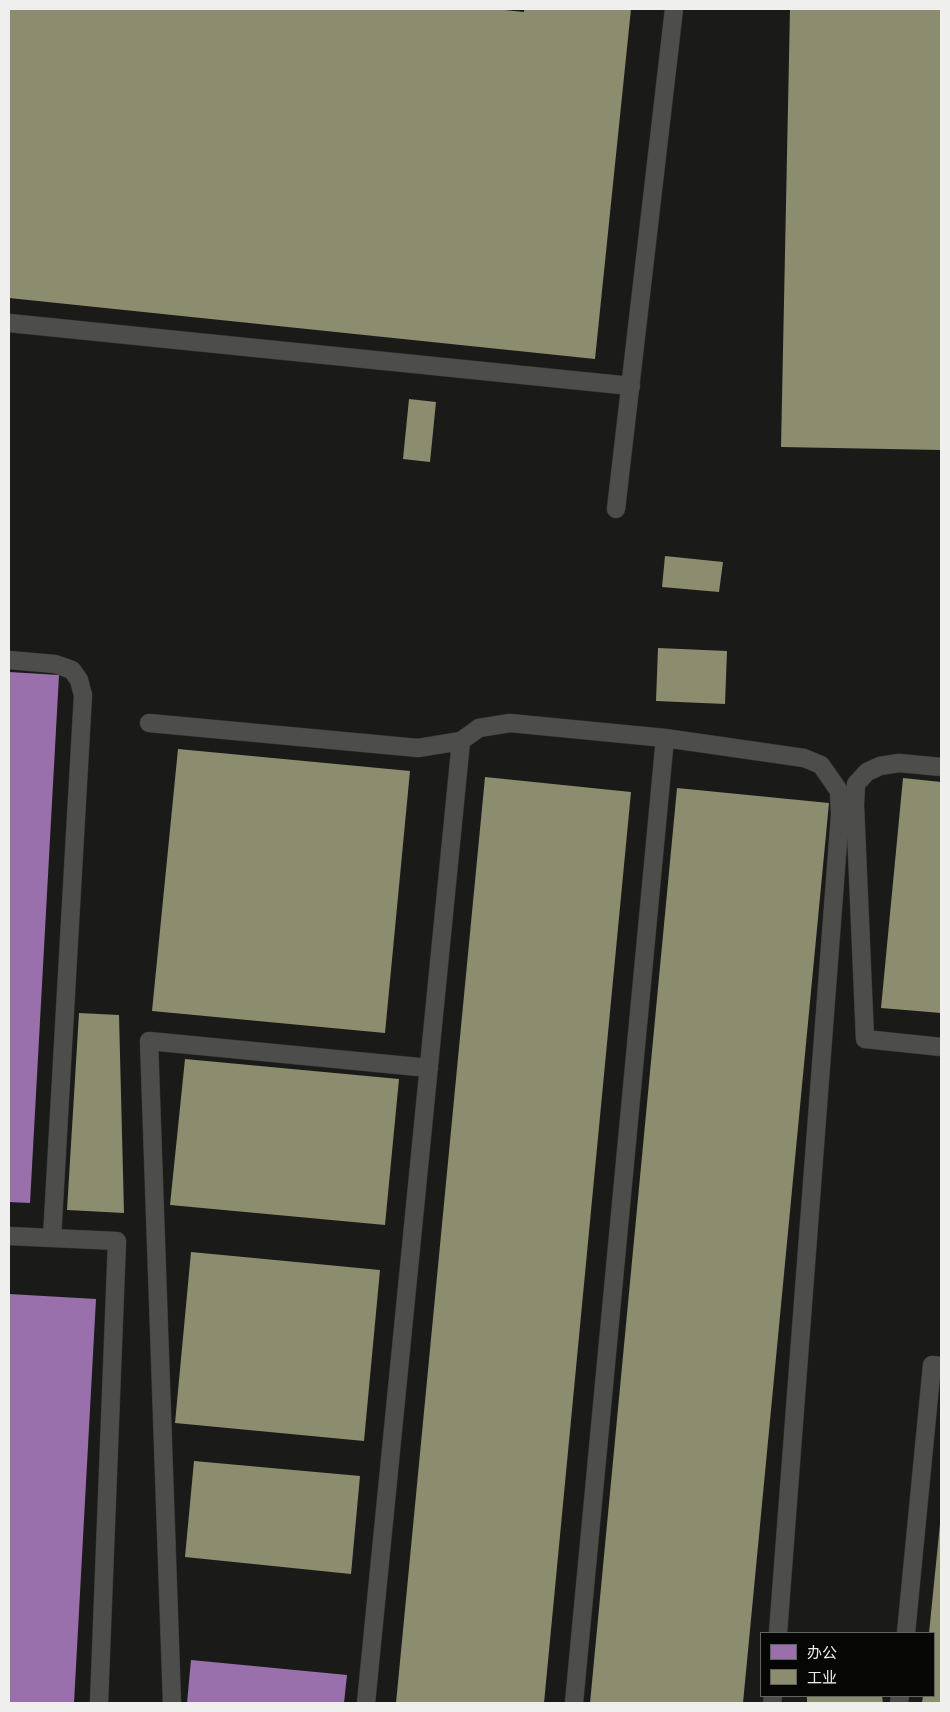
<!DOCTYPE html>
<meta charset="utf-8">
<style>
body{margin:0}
#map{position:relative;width:950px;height:1712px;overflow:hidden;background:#1a1b19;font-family:"Playfair Display","Noto Sans SC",serif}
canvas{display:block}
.frame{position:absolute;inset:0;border:10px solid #efefed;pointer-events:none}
.legend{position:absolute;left:760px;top:1632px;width:175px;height:65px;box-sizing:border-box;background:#060605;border:1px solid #636362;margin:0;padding:6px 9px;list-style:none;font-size:15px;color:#efefed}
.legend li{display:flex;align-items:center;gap:10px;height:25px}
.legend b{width:25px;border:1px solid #636362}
</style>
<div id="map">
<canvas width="950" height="1712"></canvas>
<div class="frame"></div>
<ul class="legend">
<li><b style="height:14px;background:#9970ab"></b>办公</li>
<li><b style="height:14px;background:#8c8c6e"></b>工业</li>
</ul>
</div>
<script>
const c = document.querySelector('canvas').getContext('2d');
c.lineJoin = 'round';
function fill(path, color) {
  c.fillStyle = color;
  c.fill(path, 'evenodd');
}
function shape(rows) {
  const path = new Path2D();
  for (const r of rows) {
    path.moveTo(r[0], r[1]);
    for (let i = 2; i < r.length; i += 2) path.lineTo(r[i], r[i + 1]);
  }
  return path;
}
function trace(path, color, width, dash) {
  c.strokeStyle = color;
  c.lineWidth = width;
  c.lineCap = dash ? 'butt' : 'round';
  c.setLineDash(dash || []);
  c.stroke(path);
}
fill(shape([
 [9,672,59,675,30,1203,9,1202],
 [9,1294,96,1299,74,1703,9,1703],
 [191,1660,347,1675,344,1703,187,1703]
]), '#9970ab');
fill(shape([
 [9,9,495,9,524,12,524,9,631,9,595,359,9,298],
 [790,9,941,9,941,450,781,447],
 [409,399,436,402,430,462,403,459],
 [665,556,723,562,719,592,662,587],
 [658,648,727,651,725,704,656,701],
 [178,749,410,771,385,1033,152,1011],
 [485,777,631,792,544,1703,396,1703],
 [903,778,941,782,941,1013,881,1008],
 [677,788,829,803,743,1703,590,1703],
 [79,1013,119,1015,124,1213,67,1210],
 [185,1059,399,1079,385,1225,170,1205],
 [191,1252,380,1270,364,1441,175,1423],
 [194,1461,360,1476,351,1574,185,1557],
 [940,1524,941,1703,922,1703,923,1696,934,1696,934,1633,929,1633],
 [807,1696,882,1696,883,1703,807,1703]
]), '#8c8c6e');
const lane = shape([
 [9,323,631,386],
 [616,509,674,9],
 [9,660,55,664,72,670,79,680,83,695,52,1238],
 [149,723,418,748,461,741,479,728,510,723,665,738,804,758,821,765,839,791,840,815,778,1633],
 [941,767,899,763,880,766,867,772,856,784,855,805,865,1039,941,1047],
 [9,1236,117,1241,99,1703],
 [906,1633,932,1365,941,1366],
 [172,1703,149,1041,429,1068],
 [366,1703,461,741],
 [574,1703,665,738],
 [772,1703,773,1696],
 [899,1703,900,1696]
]);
trace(lane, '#363736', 19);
trace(lane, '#4d4e4c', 18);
</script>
